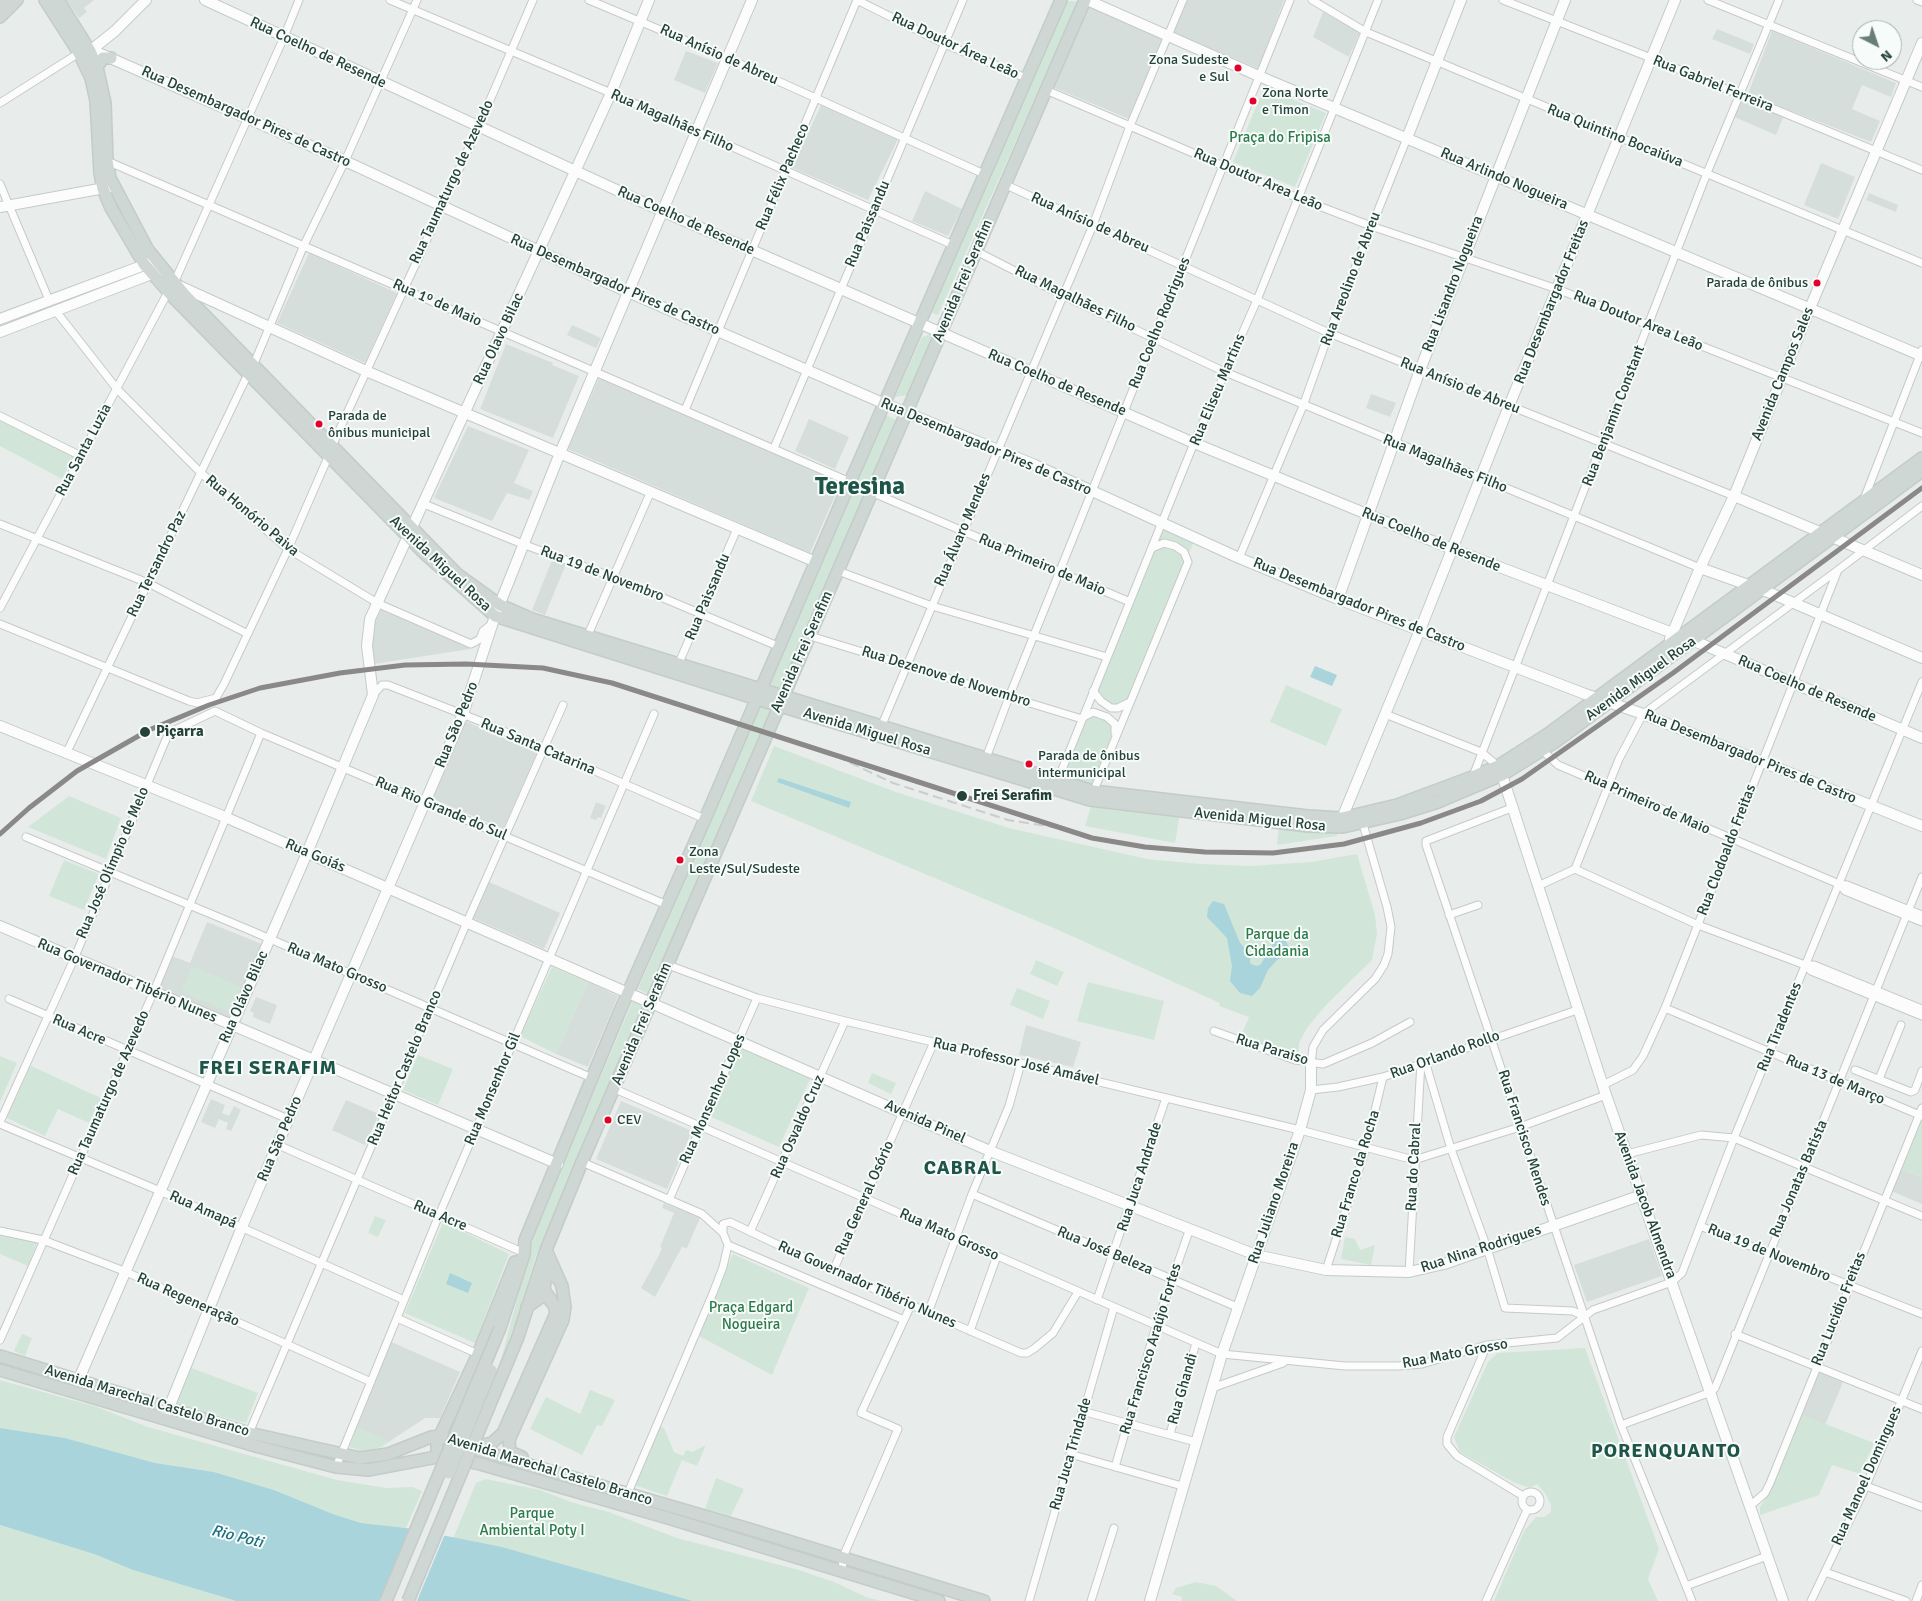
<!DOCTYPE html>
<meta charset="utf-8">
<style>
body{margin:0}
#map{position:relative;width:1922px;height:1601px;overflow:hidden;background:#e8edeb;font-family:Signika,sans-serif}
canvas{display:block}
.north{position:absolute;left:1852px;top:20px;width:50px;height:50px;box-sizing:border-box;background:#f7fbf9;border:1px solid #a3b1ad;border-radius:50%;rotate:139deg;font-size:14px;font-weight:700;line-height:20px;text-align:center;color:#24423a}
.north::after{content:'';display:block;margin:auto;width:18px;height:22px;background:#697e78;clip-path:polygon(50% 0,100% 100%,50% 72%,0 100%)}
</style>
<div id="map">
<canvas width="1922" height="1601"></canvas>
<div class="north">N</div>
</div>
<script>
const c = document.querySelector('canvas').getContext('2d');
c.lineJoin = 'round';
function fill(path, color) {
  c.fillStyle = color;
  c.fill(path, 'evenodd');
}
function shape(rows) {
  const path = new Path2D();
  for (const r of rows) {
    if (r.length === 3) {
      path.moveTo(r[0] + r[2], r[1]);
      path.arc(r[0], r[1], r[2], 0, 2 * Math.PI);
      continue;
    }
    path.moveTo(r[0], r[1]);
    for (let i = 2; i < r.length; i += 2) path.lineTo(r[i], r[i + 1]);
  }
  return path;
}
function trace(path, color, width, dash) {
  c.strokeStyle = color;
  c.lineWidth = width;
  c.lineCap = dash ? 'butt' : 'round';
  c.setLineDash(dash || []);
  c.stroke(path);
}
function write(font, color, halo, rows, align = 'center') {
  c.font = font + ' Signika,sans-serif';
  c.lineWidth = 4;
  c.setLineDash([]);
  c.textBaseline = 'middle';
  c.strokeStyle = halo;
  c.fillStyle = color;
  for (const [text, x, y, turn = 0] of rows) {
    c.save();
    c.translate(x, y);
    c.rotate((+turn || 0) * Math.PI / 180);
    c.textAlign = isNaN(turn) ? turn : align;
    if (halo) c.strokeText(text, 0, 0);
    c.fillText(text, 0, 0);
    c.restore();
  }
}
fill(shape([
 [66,0,94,0,84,8,87,12,79,18],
 [1187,0,1284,0,1259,69,1173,32],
 [1087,3,1164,37,1129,119,1055,88],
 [1323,12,1360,32,1349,57,1313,37],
 [1717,29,1754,44,1750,54,1712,39],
 [1772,31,1896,83,1891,97,1862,85,1852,109,1880,121,1871,142,1748,94],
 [686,51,718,63,705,93,674,80],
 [1741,96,1785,113,1776,135,1732,116],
 [822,103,898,139,868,200,792,168],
 [1821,163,1855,177,1838,219,1804,205],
 [925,191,962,209,948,236,912,221],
 [1869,193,1898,205,1896,212,1866,200],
 [309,253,397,293,365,363,277,323],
 [572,325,601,338,596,348,567,335],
 [506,344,553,363,552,365,579,376,553,438,480,409],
 [599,378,841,482,810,553,568,449],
 [1371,394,1396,403,1390,417,1366,408],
 [809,419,849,437,835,469,795,451],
 [468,426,529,450,514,483,533,491,529,500,507,493,492,521,434,498],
 [552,560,566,564,545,615,532,610],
 [381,610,470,646,470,649,374,664,370,633],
 [463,720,537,753,503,829,431,798],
 [596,802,606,806,601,818,598,817,596,820,590,818],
 [489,882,560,913,544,949,473,918],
 [207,922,262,944,229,1018,158,989,172,956,190,963],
 [588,982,618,996,588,1067,556,1054],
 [256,997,277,1005,270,1024,253,1017,254,1013,250,1011],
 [1026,1025,1081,1042,1073,1067,1019,1055],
 [211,1099,225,1105,222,1113,229,1116,234,1106,241,1110,231,1131,226,1129,228,1123,219,1119,215,1128,201,1122],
 [346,1100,379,1114,365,1145,332,1130],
 [621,1101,692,1131,667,1189,596,1159],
 [1900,1169,1922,1177,1922,1204,1891,1191],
 [664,1203,700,1218,687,1248,682,1247,655,1297,641,1288,659,1255,662,1248,660,1247,674,1213,662,1208],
 [1649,1239,1662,1276,1587,1302,1574,1265],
 [389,1341,460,1372,440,1418,425,1418,381,1447,363,1451,350,1447],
 [1819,1369,1844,1380,1825,1425,1800,1414]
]), '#d6dedb');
fill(shape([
 [1064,0,1078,2,938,315,930,312],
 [1264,88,1326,113,1295,187,1233,162],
 [931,334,934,335,908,395,895,397,922,337],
 [886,415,896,420,781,689,770,684],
 [0,421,74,456,62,479,0,446],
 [1163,527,1194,541,1126,703,1112,706,1095,691],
 [1286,685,1342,709,1326,746,1270,722],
 [762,703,773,706,648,994,638,989],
 [1093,715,1101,717,1112,725,1112,735,1092,788,1062,778,1084,720],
 [774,746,896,792,1009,828,1147,859,1201,864,1250,866,1311,862,1357,854,1375,915,1377,934,1372,960,1326,1005,1307,1028,1299,1043,1298,1056,1241,1036,1249,1017,1219,1006,1220,1003,1056,929,751,801],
 [69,796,121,818,106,859,28,827],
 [1091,806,1180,814,1175,843,1085,826],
 [1279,826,1337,832,1337,836,1277,845],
 [64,860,99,874,84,910,49,896],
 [1036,960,1064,972,1057,986,1030,974],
 [192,966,241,987,230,1012,182,992],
 [552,967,588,982,556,1054,520,1036],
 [1088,982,1164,1001,1154,1040,1077,1021],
 [1017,988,1050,1001,1043,1019,1010,1005],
 [633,1000,643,1004,535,1258,518,1317,500,1363,535,1232],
 [740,1048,810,1079,779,1147,709,1116],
 [418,1055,453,1069,438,1105,403,1090],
 [0,1056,17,1063,0,1102],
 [29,1065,101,1098,89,1123,58,1109,45,1136,5,1117],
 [872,1073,896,1083,891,1094,868,1083],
 [1921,1120,1922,1121,1922,1177,1900,1169],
 [375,1216,386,1220,378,1237,368,1233],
 [443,1222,509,1254,475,1343,405,1313],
 [0,1233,38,1241,28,1266,0,1254],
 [1345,1237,1355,1239,1360,1250,1375,1245,1371,1265,1341,1259],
 [733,1254,809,1288,772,1375,697,1335],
 [22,1334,32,1338,25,1356,14,1351],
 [1585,1348,1659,1549,1648,1579,1658,1601,1494,1601,1524,1531,1536,1517,1544,1517,1551,1512,1551,1505,1545,1493,1537,1484,1530,1488,1513,1482,1460,1452,1454,1437,1488,1362,1497,1353],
 [189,1367,258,1393,246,1423,174,1404],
 [0,1380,97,1407,148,1427,337,1480,387,1488,412,1487,422,1491,406,1528,361,1523,333,1514,274,1490,214,1472,155,1463,65,1438,0,1428],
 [590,1390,615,1400,602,1426,597,1425,582,1455,530,1429,546,1397,580,1414],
 [1800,1414,1874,1443,1860,1474,1832,1465,1819,1495,1760,1515,1760,1507,1766,1498],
 [658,1426,664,1428,674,1452,683,1456,686,1450,692,1452,706,1445,697,1466,682,1460,667,1496,634,1485],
 [356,1427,390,1441,381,1447,363,1451,350,1447],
 [716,1478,744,1489,731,1516,705,1509],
 [486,1479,540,1490,574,1503,609,1512,677,1538,799,1570,834,1582,866,1597,881,1601,693,1601,502,1547,453,1539,476,1483],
 [0,1525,94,1554,133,1570,236,1601,0,1601],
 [1196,1582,1216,1586,1237,1601,1181,1601,1182,1597,1172,1594,1176,1588]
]), '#d1e6d8');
fill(shape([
 [1315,666,1337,675,1332,686,1310,677],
 [779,778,851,802,849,808,777,782],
 [1213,901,1224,904,1240,943,1251,954,1250,963,1253,965,1258,966,1261,964,1274,942,1281,939,1286,941,1289,948,1286,955,1277,960,1268,970,1260,988,1252,996,1240,993,1230,981,1232,966,1227,938,1207,917,1208,908],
 [450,1273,472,1283,468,1293,446,1284],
 [0,1428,65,1438,155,1463,214,1472,274,1490,333,1514,361,1523,406,1528,502,1547,693,1601,236,1601,133,1570,94,1554,0,1525]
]), '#a9d4db');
fill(shape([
 [412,1527,445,1534,417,1601,380,1601]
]), '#e8edeb');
const street = shape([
 [390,0,611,93,953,245],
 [589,0,727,58,984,174],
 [857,0,945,44,1026,78],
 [1312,0,1366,32,1922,263],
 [1503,0,1651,58,1922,170],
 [1708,0,1922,87],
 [1917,0,1922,2],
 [1046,90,1298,198,1371,226,1557,289,1922,433],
 [0,103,79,53],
 [107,161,850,482],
 [0,184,49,300],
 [1004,184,1329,333,1734,496],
 [976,251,1062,295,1225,372,1700,568],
 [174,283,284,37,299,0],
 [55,310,117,389,201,473,288,549,379,604,471,644,480,639,483,631,493,623],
 [253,366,304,245,345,161,417,0],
 [685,410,857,0],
 [0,416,81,456],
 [332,446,478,128,533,0],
 [774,448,963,0],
 [871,492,1130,602],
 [1864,499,1922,350],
 [424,504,525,545,613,577,780,647],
 [0,524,148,583,248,634],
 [1239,558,1303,406,1329,333,1407,138],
 [838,571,932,606,1107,657],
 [0,608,168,292],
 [0,624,189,701,197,703,216,698,224,684,288,549,329,455],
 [810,636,1082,719],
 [587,637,651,491],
 [678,665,737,529],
 [1093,691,1101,701,1111,708,1118,708,1128,703],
 [373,695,382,685,388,685,485,723,705,819],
 [1385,714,1481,752,1498,766],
 [1082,718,1093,712,1107,717,1115,724,1115,733],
 [881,727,1093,225,1130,126,1183,0],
 [1542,750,1558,765,1839,884,1847,885,1922,915],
 [66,754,248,374],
 [986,758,1009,697,1290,0],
 [1473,776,1707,173,1779,0],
 [1057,782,1194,443,1257,300,1378,0],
 [1092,795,1188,562,1184,552,1175,546,1164,543,1152,548],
 [1514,807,1426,841,1426,845,1621,1425,1692,1601],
 [26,837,247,929,592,1078],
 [1575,869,1619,759,1643,714,1838,570],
 [1839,884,1845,891,1922,922],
 [1538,886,1575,869,1698,925,1805,965,1814,965,1922,1009],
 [1449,915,1478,905],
 [668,965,757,998,845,1021,1300,1130,1414,1160,1520,1127,1606,1095],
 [1805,965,1811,971,1922,1016],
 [9,999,288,1119],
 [1665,1008,1922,1116],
 [1214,1031,1295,1060,1323,1064,1372,1043,1410,1022],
 [1425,1061,1451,1149,1487,1248,1505,1308,1573,1311,1584,1316],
 [1311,1064,1313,1047,1323,1030,1375,979,1384,965,1388,954,1391,927,1387,907,1363,824],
 [1855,1070,1911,1092,1915,1090,1922,1071],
 [1879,1079,1901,1025],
 [1603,1085,1633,1070,1643,1056,1665,1008,1838,570,1922,506],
 [615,1089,1222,1354,1345,1366,1398,1366,1422,1364,1487,1345,1557,1338,1593,1310,1672,1282,1682,1273,1734,1138,1922,682],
 [1311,1090,1338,1087,1383,1077,1577,1010],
 [0,1122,74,959,167,737,173,731,215,711,261,733,667,905],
 [0,1124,160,1191,404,1300],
 [278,1145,520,1251],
 [1627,1154,1701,1135,1734,1138,1922,1216],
 [582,1162,702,1214,723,1233,728,1245,904,1320],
 [972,1194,1237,1307],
 [669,1200,757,998],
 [1700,1226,1922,1314],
 [0,1231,43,1240,124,1271,371,1382],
 [750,1232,845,1021],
 [723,1233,723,1224,730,1222,833,1271,1021,1353,1027,1353,1035,1348,1053,1333,1078,1292],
 [1326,1270,1366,1148,1383,1077],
 [833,1271,934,1042],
 [1409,1272,1421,1062],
 [1097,1300,1166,1098],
 [928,1313,972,1194,1009,1106,1021,1063],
 [397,1318,478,1354],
 [970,1331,997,1256],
 [1735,1334,1922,1409],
 [0,1340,154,991,261,733],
 [1487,1345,1447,1437,1447,1444,1457,1456,1523,1496],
 [1212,1388,1283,1363],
 [1082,1411,1196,1442],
 [1621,1425,1711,1392,1715,1388,1922,877],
 [249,1433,467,922,563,705],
 [1170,1434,1196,1343],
 [1070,1454,1182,1486],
 [336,1467,439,1215,654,714],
 [1115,1467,1156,1326,1189,1231],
 [1866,1486,1922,1507],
 [1531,1501,9],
 [627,1495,713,1293,723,1267,728,1245],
 [1750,1506,1765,1493,1770,1483,1922,1108],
 [1825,1572,1906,1601],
 [842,1573,843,1557,898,1429,861,1413,911,1305],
 [1686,1586,1767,1556],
 [1029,1601,1114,1307],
 [1091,1601,1114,1528],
 [1486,1601,1527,1510],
 [1811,1601,1866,1486,1922,1351],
 [1916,1601,1922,1585]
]);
const secondary = shape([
 [205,0,662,211,1194,443,1447,547,1704,645,1922,738],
 [1087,0,1261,77,1922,356],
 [85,47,345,161,621,289,885,404,1035,465,1239,558,1338,599,1585,694,1643,714,1922,826],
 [90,51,115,31,146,0],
 [1407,138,1461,0],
 [0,207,110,187],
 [175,284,366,371,816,562],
 [0,319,155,261],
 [0,332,162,270],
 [1734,496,1922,575],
 [1700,568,1768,592,1922,658],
 [1338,599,1420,370,1565,0],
 [1670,639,1700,568,1734,496,1810,308,1922,43],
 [0,726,225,817,990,1151,1256,1255,1326,1270,1409,1272,1444,1264,1642,1195],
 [1502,775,1606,1095,1783,1601],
 [1342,824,1342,818,1420,630,1509,406,1675,0],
 [0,926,558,1164],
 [78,1381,304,860,373,695,367,646,370,619,611,93,649,0],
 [166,1415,242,1227,463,714,495,616,560,453,752,0],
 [1150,1601,1222,1354,1300,1130,1311,1090,1311,1064]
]);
const primary = shape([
 [45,0,79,53,91,78,96,101,100,173,103,189,111,208,144,264,173,297,425,554,495,616,757,699,1090,800,1308,826,1343,827,1400,814,1438,802,1502,775,1555,742,1922,471],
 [58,0,90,51,97,67,105,103,107,161,110,178,148,250,184,294,457,574,500,605,532,619,1093,791,1308,816,1342,818,1397,805,1472,777,1498,766,1548,734,1922,458],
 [0,3,3,0],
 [0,17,17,0],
 [97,67,103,58,111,58],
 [551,1300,544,1290,546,1274,550,1272,558,1279],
 [500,1328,524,1254,525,1240,619,1013,705,819,850,482,1061,0],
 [518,1337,546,1250,582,1162,1085,0],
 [0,1356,249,1433,360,1458,388,1454,431,1437,440,1436,468,1447,749,1529,984,1601],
 [0,1370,259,1447,336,1467,368,1470,442,1456,480,1464,668,1518,939,1601],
 [472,1447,492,1443,503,1433,556,1313,554,1305,547,1297,541,1297,527,1307],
 [442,1456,437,1450,437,1442,478,1354,515,1262],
 [522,1457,510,1452,509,1440,563,1320,565,1307,562,1286,546,1250]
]);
trace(street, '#c5cac8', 9);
trace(secondary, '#c3cbc8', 12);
trace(primary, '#c3ccc9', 14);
trace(street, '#fcfcfc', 7);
trace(secondary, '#fcfcfc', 10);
trace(primary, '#cfd7d5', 11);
trace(shape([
 [836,756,893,783,1008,820,1059,828]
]), '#c9cdcc', 2, [10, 5]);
const primaryBridge = shape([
 [449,1473,491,1370],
 [386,1601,500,1328],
 [408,1601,518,1337]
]);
trace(primaryBridge, '#c3ccc9', 14, []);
trace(primaryBridge, '#cfd7d5', 11);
trace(shape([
 [0,834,29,808,77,771,149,730,209,705,260,688,340,673,405,665,466,664,543,668,612,683,1092,838,1145,847,1205,852,1273,853,1344,844,1421,823,1481,801,1522,779,1673,673,1922,488]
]), '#8a8988', 5);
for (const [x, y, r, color] of [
 [1238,68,4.5,"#e4002b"],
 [1253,101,4.5,"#e4002b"],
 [1817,283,4.5,"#e4002b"],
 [319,424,4.5,"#e4002b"],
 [145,732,6,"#24423a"],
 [1029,764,4.5,"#e4002b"],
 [962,796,6,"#24423a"],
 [680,860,4.5,"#e4002b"],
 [608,1120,4.5,"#e4002b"]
]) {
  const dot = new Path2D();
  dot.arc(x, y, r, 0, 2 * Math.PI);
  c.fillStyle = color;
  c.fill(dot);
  trace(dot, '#f7fbf9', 2);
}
write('14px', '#24423a', '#f7fbf9', [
 ["Zona Sudeste",1229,60,"right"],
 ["e Sul",1229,77,"right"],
 ["Zona Norte",1262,93],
 ["e Timon",1262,110],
 ["Parada de ônibus",1808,283,"right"],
 ["Parada de",328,416],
 ["ônibus municipal",328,433],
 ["Parada de ônibus",1038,756],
 ["intermunicipal",1038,773],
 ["Zona",689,852],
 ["Leste/Sul/Sudeste",689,869],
 ["CEV",617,1120]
], 'left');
write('15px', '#24423a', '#f7fbf9', [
 ["Rua Doutor Área Leão",955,46,25],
 ["Rua Coelho de Resende",318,53,25],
 ["Rua Anísio de Abreu",719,55,24],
 ["Rua Gabriel Ferreira",1713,84,22],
 ["Rua Desembargador Pires de Castro",246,117,24],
 ["Rua Magalhães Filho",672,121,24],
 ["Rua Quintino Bocaiúva",1615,136,22],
 ["Rua Félix Pacheco",783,177,-67],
 ["Rua Arlindo Nogueira",1504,179,23],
 ["Rua Doutor Area Leão",1258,180,23],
 ["Rua Taumaturgo de Azevedo",452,182,-65],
 ["Rua Coelho de Resende",686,221,24],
 ["Rua Anísio de Abreu",1090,223,24],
 ["Rua Paissandu",868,224,-67],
 ["Rua Areolino de Abreu",1351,279,-69],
 ["Avenida Frei Serafim",963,281,-67],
 ["Rua Lisandro Nogueira",1453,284,-69],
 ["Rua Desembargador Pires de Castro",615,285,24],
 ["Rua Magalhães Filho",1075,299,26],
 ["Rua Desembargador Freitas",1552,302,-68],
 ["Rua 1º de Maio",437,303,24],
 ["Rua Doutor Area Leão",1638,321,22],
 ["Rua Coelho Rodrigues",1160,323,-68],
 ["Rua Olavo Bilac",499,339,-65],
 ["Avenida Campos Sales",1783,374,-68],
 ["Rua Coelho de Resende",1057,383,23],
 ["Rua Anísio de Abreu",1460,386,22],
 ["Rua Eliseu Martins",1218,390,-67],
 ["Rua Benjamin Constant",1614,416,-69],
 ["Rua Desembargador Pires de Castro",986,447,23],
 ["Rua Santa Luzia",84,450,-62],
 ["Rua Magalhães Filho",1445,464,22],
 ["Rua Honório Paiva",252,516,40],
 ["Rua Álvaro Mendes",963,530,-67],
 ["Rua Coelho de Resende",1431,540,22],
 ["Rua Tersandro Paz",157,564,-64],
 ["Avenida Miguel Rosa",440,564,43],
 ["Rua Primeiro de Maio",1042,565,23],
 ["Rua 19 de Novembro",602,574,21],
 ["Rua Paissandu",708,597,-67],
 ["Rua Desembargador Pires de Castro",1359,605,22],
 ["Avenida Frei Serafim",802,652,-66],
 ["Rua Dezenove de Novembro",946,677,17],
 ["Avenida Miguel Rosa",1641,679,-36],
 ["Rua Coelho de Resende",1807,689,23],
 ["Rua São Pedro",457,725,-68],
 ["Avenida Miguel Rosa",867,732,17],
 ["Rua Santa Catarina",538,747,23],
 ["Rua Desembargador Pires de Castro",1750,757,22],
 ["Rua Primeiro de Maio",1647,803,24],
 ["Rua Rio Grande do Sul",441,809,23],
 ["Avenida Miguel Rosa",1260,820,6],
 ["Rua Clodoaldo Freitas",1727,850,-69],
 ["Rua Goiás",315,856,23],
 ["Rua José Olímpio de Melo",113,863,-67],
 ["Rua Mato Grosso",337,968,23],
 ["Rua Governador Tibério Nunes",127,981,23],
 ["Rua Olávo Bilac",244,997,-66],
 ["Avenida Frei Serafim",642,1024,-67],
 ["Rua Tiradentes",1780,1027,-68],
 ["Rua Acre",79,1030,23],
 ["Rua Paraiso",1272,1050,17],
 ["Rua Orlando Rollo",1445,1055,-20],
 ["Rua Professor José Amável",1016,1062,13],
 ["Rua Heitor Castelo Branco",405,1068,-67],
 ["Rua 13 de Março",1835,1080,23],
 ["Rua Monsenhor Gil",493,1089,-67],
 ["Rua Taumaturgo de Azevedo",109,1093,-66],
 ["Rua Monsenhor Lopes",713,1099,-66],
 ["Avenida Pinel",925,1122,24],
 ["Rua Osvaldo Cruz",798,1127,-66],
 ["Rua Francisco Mendes",1524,1138,72],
 ["Rua São Pedro",280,1139,-67],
 ["Rua do Cabral",1414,1167,-87],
 ["Rua Franco da Rocha",1356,1174,-73],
 ["Rua Juca Andrade",1140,1177,-72],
 ["Rua Jonatas Batista",1799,1179,-67],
 ["Rua General Osório",865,1198,-66],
 ["Rua Juliano Moreira",1274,1203,-71],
 ["Avenida Jacob Almendra",1645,1205,70],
 ["Rua Amapá",203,1210,24],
 ["Rua Acre",440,1216,23],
 ["Rua Mato Grosso",949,1235,24],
 ["Rua Nina Rodrigues",1481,1249,-18],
 ["Rua José Beleza",1105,1251,23],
 ["Rua 19 de Novembro",1769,1253,22],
 ["Rua Governador Tibério Nunes",867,1285,24],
 ["Rua Regeneração",188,1300,24],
 ["Rua Lucidio Freitas",1839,1309,-68],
 ["Rua Francisco Araújo Fortes",1151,1349,-73],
 ["Rua Mato Grosso",1455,1354,-11],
 ["Rua Ghandi",1183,1389,-74],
 ["Avenida Marechal Castelo Branco",147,1401,17],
 ["Rua Juca Trindade",1071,1454,-74],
 ["Avenida Marechal Castelo Branco",550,1470,17],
 ["Rua Manoel Domingues",1867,1476,-66]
]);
write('15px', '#2d7a4b', '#f7fbf9', [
 ["Praça do Fripisa",1280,138],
 ["Parque da",1277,935],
 ["Cidadania",1277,952],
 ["Praça Edgard",751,1308],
 ["Nogueira",751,1325],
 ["Parque",532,1514],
 ["Ambiental Poty I",532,1531]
]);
write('bold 15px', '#24423a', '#f7fbf9', [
 ["Piçarra",156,732],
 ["Frei Serafim",973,796]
], 'left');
write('italic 16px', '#1c6f80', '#f7fbf9', [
 ["Rio Poti",237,1537,14]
]);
c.letterSpacing = '1px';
write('bold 20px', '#1f5548', '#f7fbf9', [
 ["FREI SERAFIM",268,1069],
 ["CABRAL",963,1169],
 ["PORENQUANTO",1666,1452]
]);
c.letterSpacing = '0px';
write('bold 25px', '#1f5548', '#f7fbf9', [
 ["Teresina",860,487]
]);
</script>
